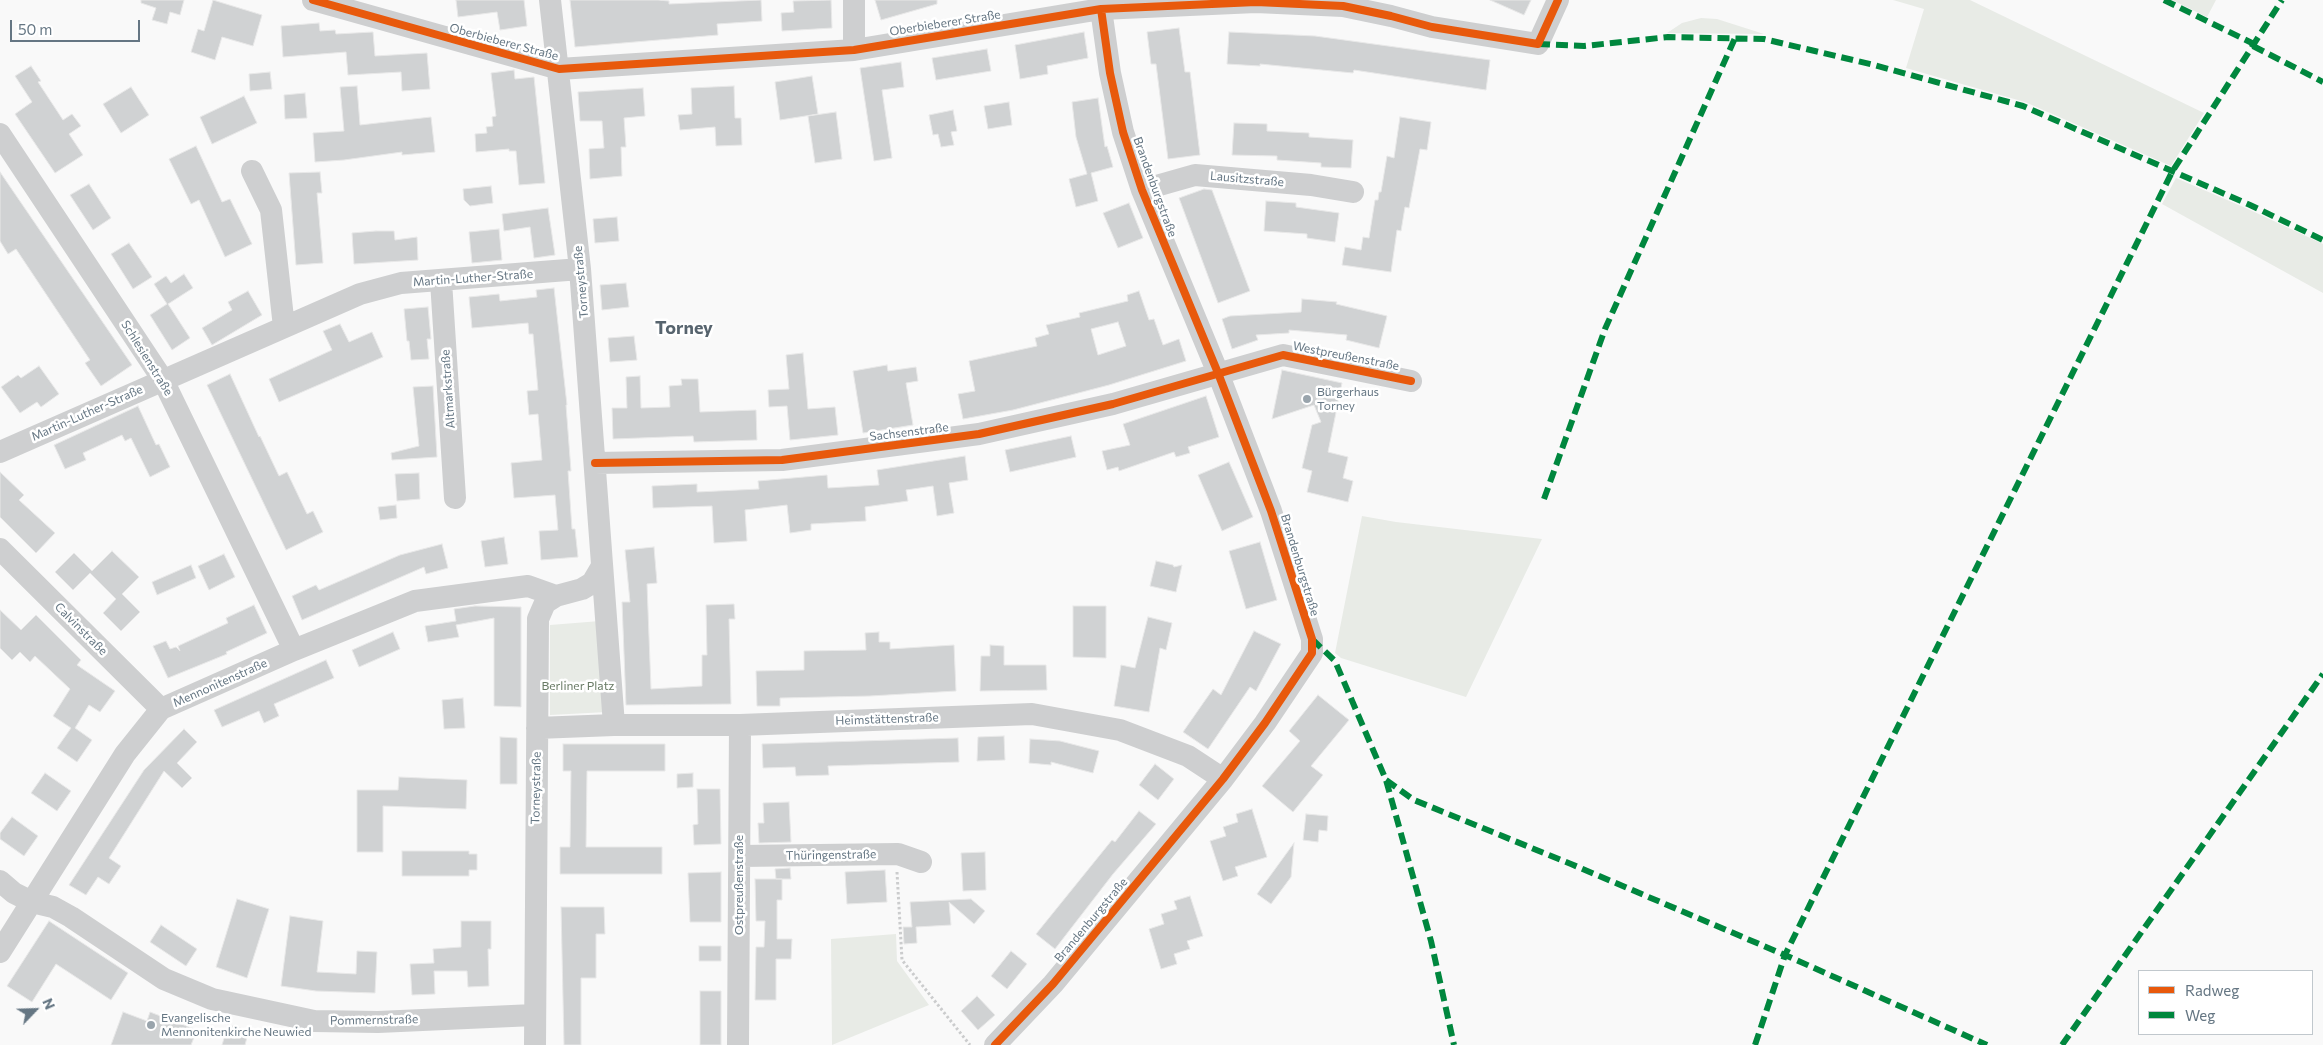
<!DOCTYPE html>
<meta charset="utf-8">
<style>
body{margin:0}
#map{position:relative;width:2323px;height:1045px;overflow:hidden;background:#f9f9f9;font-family:Commissioner,sans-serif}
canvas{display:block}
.legend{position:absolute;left:2138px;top:970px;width:175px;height:65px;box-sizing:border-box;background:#fff;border:1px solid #c1c8cd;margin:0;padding:6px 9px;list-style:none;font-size:15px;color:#657683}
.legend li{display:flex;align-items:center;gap:10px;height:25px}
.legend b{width:25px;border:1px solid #c1c8cd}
.north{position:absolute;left:10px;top:985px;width:50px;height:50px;-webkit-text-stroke:4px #fff;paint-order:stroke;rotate:66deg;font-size:14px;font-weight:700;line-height:20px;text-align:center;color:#657683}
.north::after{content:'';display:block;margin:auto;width:18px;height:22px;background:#657683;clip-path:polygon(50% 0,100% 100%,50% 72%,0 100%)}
.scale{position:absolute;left:10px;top:20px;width:130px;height:22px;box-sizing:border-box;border:2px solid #657683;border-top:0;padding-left:6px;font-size:15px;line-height:18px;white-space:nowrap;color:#657683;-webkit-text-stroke:4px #fff;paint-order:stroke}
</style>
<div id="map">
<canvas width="2323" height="1045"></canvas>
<ul class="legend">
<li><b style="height:6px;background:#e8590c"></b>Radweg</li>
<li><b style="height:6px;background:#00873e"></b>Weg</li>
</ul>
<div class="north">N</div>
<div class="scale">50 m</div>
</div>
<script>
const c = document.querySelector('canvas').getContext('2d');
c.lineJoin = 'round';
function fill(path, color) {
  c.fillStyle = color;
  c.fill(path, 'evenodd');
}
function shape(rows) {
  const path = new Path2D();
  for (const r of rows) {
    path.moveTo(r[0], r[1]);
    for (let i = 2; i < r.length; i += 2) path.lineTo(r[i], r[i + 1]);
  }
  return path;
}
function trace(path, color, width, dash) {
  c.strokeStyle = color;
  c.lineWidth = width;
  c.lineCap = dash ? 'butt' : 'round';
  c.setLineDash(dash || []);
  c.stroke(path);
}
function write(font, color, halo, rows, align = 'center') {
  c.font = font + ' Commissioner,sans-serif';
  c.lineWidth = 5;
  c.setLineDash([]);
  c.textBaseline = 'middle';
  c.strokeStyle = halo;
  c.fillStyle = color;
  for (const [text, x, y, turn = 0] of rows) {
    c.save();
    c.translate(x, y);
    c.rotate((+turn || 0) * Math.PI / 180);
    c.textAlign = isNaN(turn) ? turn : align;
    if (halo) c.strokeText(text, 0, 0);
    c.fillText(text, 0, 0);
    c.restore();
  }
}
fill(shape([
 [1893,0,1970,0,2204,113,2171,166,2025,102,1906,68,1924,9],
 [2172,0,2216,0,2207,17],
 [1701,18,1717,19,1764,34,1667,33,1682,23],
 [2176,178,2248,209,2323,244,2323,293,2162,204],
 [1362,516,1396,522,1542,539,1466,697,1341,658,1335,653],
 [600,621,607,712,550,715,550,625],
 [896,934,897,961,929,1005,832,1045,831,939]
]), '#e8ebe6');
const building = shape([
 [141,0,184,0,180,15,170,12,167,24,152,20,156,8,141,3,141,0],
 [213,0,262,15,253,46,222,37,215,60,191,52,198,29,204,31,213,0],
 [456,0,524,0,527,26,500,30,497,12,458,17,456,0],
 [570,0,658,0,669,1,669,4,761,0,762,21,717,24,718,35,575,47,570,0],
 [831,0,832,28,782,31,781,13,794,12,793,1,831,0],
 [875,0,937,0,937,4,881,20,875,0],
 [1490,0,1531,0,1524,15,1490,0],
 [319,23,320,31,335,30,336,34,373,32,375,56,427,53,430,89,402,91,401,72,348,75,346,52,283,57,281,26,319,23],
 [1179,28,1185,72,1190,72,1200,155,1168,159,1156,64,1151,64,1147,32,1179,28],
 [1084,32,1088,58,1047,66,1048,74,1020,79,1015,45,1084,32],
 [1229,32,1315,36,1490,60,1486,90,1354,70,1353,73,1260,64,1260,66,1227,64,1229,32],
 [987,49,991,71,936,80,932,58,987,49],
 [901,62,904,87,882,90,892,158,874,161,860,68,901,62],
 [31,66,41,81,38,82,63,120,72,114,81,126,69,134,83,155,55,173,15,114,32,102,15,76,31,66],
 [514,70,515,79,534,77,545,183,519,185,516,151,509,151,509,149,476,152,475,134,487,133,486,127,493,126,492,117,496,116,491,73,514,70],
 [270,72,272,89,250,91,249,74,270,72],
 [812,76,818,114,780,120,775,82,812,76],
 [357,86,360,125,431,117,435,152,402,155,402,152,344,160,315,162,313,133,344,131,340,87,357,86],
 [734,86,735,118,741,118,742,145,716,146,715,127,680,130,678,115,692,114,691,88,734,86],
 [131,87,149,115,121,133,103,104,131,87],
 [643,88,645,116,624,118,626,147,621,147,622,176,590,179,589,149,604,148,602,121,580,121,578,92,643,88],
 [305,93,307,118,285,119,284,95,305,93],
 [244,96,257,123,212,144,200,117,244,96],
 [1098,98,1105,147,1107,146,1113,167,1091,173,1098,201,1076,207,1069,179,1087,174,1076,137,1072,102,1098,98],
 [1009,102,1012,125,988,129,984,106,1009,102],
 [953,110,957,131,951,132,954,145,941,147,938,134,933,135,929,115,953,110],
 [836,112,842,159,815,163,808,116,836,112],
 [1400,117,1431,122,1427,150,1420,149,1409,208,1405,207,1401,231,1397,230,1391,272,1342,265,1345,247,1361,250,1363,237,1369,238,1375,200,1378,200,1379,192,1381,192,1387,156,1394,158,1400,117],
 [1234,123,1267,124,1267,131,1309,133,1309,137,1353,140,1351,168,1321,167,1321,163,1277,160,1277,156,1232,155,1234,123],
 [196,146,222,202,230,199,252,244,225,257,199,200,191,204,169,159,196,146],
 [0,172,132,365,101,386,85,363,90,360,16,249,8,254,0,241,0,172],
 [320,172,322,193,317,193,323,263,296,265,289,173,320,172],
 [89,184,111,218,93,230,70,195,89,184],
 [491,186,493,203,470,206,464,200,463,189,491,186],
 [1204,189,1212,190,1250,291,1218,303,1179,198,1204,189],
 [1266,201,1296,203,1296,207,1339,213,1335,242,1307,238,1307,234,1264,231,1266,201],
 [1129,203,1143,238,1118,248,1103,213,1129,203],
 [548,208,555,255,534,258,530,227,504,231,502,214,548,208],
 [617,217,619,241,595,243,593,219,617,217],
 [499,229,502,260,472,263,469,232,499,229],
 [376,231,394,231,395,240,417,237,418,260,354,264,352,233,376,231],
 [129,243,152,277,133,289,111,254,129,243],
 [184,274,193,288,168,304,190,338,172,350,150,315,167,304,154,284,166,276,171,283,184,274],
 [626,283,629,307,602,310,600,285,626,283],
 [554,288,567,405,566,405,571,471,568,471,572,529,575,529,578,557,541,560,539,531,558,530,555,495,514,498,511,463,542,460,538,414,529,415,527,391,538,390,533,334,529,334,528,323,472,328,469,297,499,294,500,301,537,297,536,290,554,288],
 [248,291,262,315,212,345,202,328,232,310,228,302,248,291],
 [1139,291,1149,320,1154,319,1163,345,1179,339,1186,361,1109,385,1013,410,963,419,958,394,975,391,969,361,1037,346,1035,338,1049,334,1046,325,1080,317,1079,313,1128,301,1127,295,1139,291],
 [1118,322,1126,346,1098,355,1091,329,1118,322],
 [1302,299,1337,302,1336,304,1387,316,1379,348,1346,340,1347,335,1289,330,1289,333,1256,335,1258,340,1232,349,1222,319,1230,316,1301,312,1302,299],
 [428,307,431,339,427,339,429,359,411,360,409,341,407,341,404,309,428,307],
 [340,324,349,342,372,332,383,357,279,402,269,379,332,350,323,331,340,324],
 [634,336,637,360,610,362,608,338,634,336],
 [803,353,808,409,835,407,838,435,790,440,787,406,769,407,768,390,789,389,786,355,803,353],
 [887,365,888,371,916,367,918,381,906,383,913,425,863,433,853,371,887,365],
 [39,366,59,394,41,407,37,402,20,413,1,387,18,375,21,378,39,366],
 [1282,370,1342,383,1328,452,1348,457,1343,478,1353,481,1348,502,1307,492,1312,471,1302,468,1312,425,1321,422,1314,405,1272,419,1282,370],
 [230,374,259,437,260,436,279,476,287,472,307,514,313,511,323,532,286,550,207,385,230,374],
 [640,376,641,408,670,407,669,386,682,385,681,379,698,379,700,412,756,410,757,440,694,442,693,436,613,439,612,408,627,408,626,377,640,376],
 [433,386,437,457,392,460,391,453,419,446,413,387,433,386],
 [1206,396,1219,437,1188,447,1190,453,1176,457,1174,452,1119,471,1118,467,1107,470,1102,451,1130,445,1123,424,1206,396],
 [138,406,156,445,159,444,170,467,150,477,131,438,125,441,122,435,83,453,86,460,65,469,54,445,138,406],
 [1071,436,1076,457,1010,472,1005,450,1071,436],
 [965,456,968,480,949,483,954,513,937,516,933,486,906,490,908,501,865,507,866,521,811,524,811,530,790,533,787,505,745,510,747,541,714,543,712,506,653,508,652,486,697,484,697,492,759,489,758,481,827,475,828,488,879,485,877,470,965,456],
 [1229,462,1253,517,1222,531,1198,475,1229,462],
 [0,472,24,495,19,500,55,533,36,553,0,517,0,472],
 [419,473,420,499,397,501,395,474,419,473],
 [396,505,397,518,380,520,378,507,396,505],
 [504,537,508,564,485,567,481,541,504,537],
 [1260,542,1277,600,1246,609,1229,551,1260,542],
 [442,544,448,568,426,574,424,567,302,620,292,596,316,585,319,590,400,555,442,544],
 [654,547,657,583,647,584,651,689,702,686,702,655,707,655,706,605,734,604,735,619,729,619,731,704,626,705,622,602,630,602,625,550,654,547],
 [112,551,139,577,122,594,140,612,121,631,103,613,116,599,90,573,73,590,55,572,74,553,92,571,112,551],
 [224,554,235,577,209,590,198,566,224,554],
 [1156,561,1173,565,1174,567,1182,565,1176,592,1150,586,1156,561],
 [191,565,196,578,157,595,152,582,191,565],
 [254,605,267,633,226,652,227,654,168,678,153,646,166,641,170,649,176,647,180,651,178,646,228,623,226,618,254,605],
 [475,606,521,607,521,707,494,706,494,618,456,625,459,637,428,642,425,626,456,621,454,609,475,606],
 [1073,606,1106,606,1106,658,1073,657,1073,606],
 [0,610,21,630,36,615,81,660,77,665,115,691,100,712,89,705,75,728,92,740,77,762,57,748,71,728,53,716,70,689,35,656,30,662,20,652,12,660,0,648,0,610],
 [1148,617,1172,623,1166,650,1160,648,1149,712,1114,706,1121,665,1135,668,1148,617],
 [1254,631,1281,644,1256,691,1250,687,1208,749,1183,732,1213,689,1221,695,1254,631],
 [393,632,400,649,359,667,352,650,393,632],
 [879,632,879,642,890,642,890,649,954,645,956,691,870,696,780,698,780,706,757,706,756,671,804,670,804,651,866,650,865,633,879,632],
 [990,645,1004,646,1004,665,1046,665,1047,690,980,691,981,656,990,656,990,645],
 [326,660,334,678,274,704,279,716,264,723,259,711,222,727,214,710,326,660],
 [1318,695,1349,720,1311,766,1323,775,1293,812,1262,786,1300,741,1289,731,1318,695],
 [463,698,465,728,444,729,442,700,463,698],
 [184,729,197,742,177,763,192,778,182,788,164,771,109,858,121,866,109,884,98,877,86,895,69,885,144,770,184,729],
 [1004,736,1005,760,977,761,978,737,1004,736],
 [500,737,517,738,517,784,500,784,500,737],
 [958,738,959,762,828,766,829,775,796,776,795,767,763,768,762,744,958,738],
 [1030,739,1060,741,1099,751,1093,773,1051,762,1051,765,1029,763,1030,739],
 [563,744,665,744,665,771,587,771,586,847,662,847,662,874,560,874,560,847,570,847,571,771,563,771,563,744],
 [1155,764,1174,779,1158,800,1139,785,1155,764],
 [45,773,71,791,57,811,31,793,45,773],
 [693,773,693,787,677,788,677,774,693,773],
 [399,777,467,780,466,809,383,806,383,852,357,852,357,790,398,790,399,777],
 [697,789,720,789,721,844,694,845,693,825,698,824,697,789],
 [789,802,791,842,759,843,758,823,764,823,763,803,789,802],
 [1252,809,1267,857,1235,867,1238,876,1223,881,1210,841,1226,836,1223,827,1238,822,1236,814,1252,809],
 [1139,811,1156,824,1113,874,1055,949,1036,934,1112,840,1115,842,1139,811],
 [1306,814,1328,816,1327,831,1319,830,1318,842,1303,840,1306,814],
 [12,817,38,836,24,856,0,839,0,833,12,817],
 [1294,843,1291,877,1271,904,1257,894,1294,843],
 [402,851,469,851,469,854,477,854,477,870,469,870,469,876,402,876,402,851],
 [985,852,986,890,963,891,961,853,985,852],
 [790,868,791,879,776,879,775,869,790,868],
 [885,870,887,902,847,904,845,872,885,870],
 [721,872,721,922,690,922,688,873,721,872],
 [755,879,782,879,782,900,777,900,777,939,792,939,791,959,776,959,776,1000,755,1000,756,947,764,947,765,921,756,921,755,879],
 [1190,896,1203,936,1187,941,1190,949,1174,954,1177,964,1161,969,1149,929,1164,924,1161,914,1177,909,1174,901,1190,896],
 [237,899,269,909,247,978,216,967,237,899],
 [971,899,985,911,974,924,949,902,951,925,916,927,917,943,904,944,903,927,912,927,910,902,971,899],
 [561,907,604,907,605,934,596,934,596,978,581,978,581,1045,564,1045,561,907],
 [290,916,323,921,317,972,356,974,357,951,377,952,375,993,316,991,281,986,290,916],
 [49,921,128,973,111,1000,56,964,32,1002,7,986,49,921],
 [461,921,491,921,491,949,488,949,489,986,468,987,467,971,434,971,435,994,412,995,410,964,434,963,433,949,461,947,461,921],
 [161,925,197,949,186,966,150,942,161,925],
 [699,946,721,946,721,961,699,961,699,946],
 [1011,951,1027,964,1007,989,991,976,1011,951],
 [700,991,721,991,721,1045,700,1045,700,991],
 [977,996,995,1015,978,1030,961,1011,977,996],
 [123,1012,147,1021,150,1012,197,1030,191,1045,111,1045,123,1012],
 [228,1025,249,1030,245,1045,222,1045,228,1025]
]);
fill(building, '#d0d2d3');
trace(building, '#e8e8e8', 1);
trace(shape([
 [897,872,902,960,970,1045]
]), '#cbcccd', 3, [2.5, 2.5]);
trace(shape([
 [313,0,559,69,854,50,1101,9,1256,2,1343,6,1391,16,1432,27,1538,44,1558,0],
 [550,0,580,269,614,725],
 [854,50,854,0],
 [0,134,163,380,294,650],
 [252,171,271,210,284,327],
 [1142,190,1195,175,1311,185,1353,192],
 [441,281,455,498],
 [0,452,360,294,401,283,580,269],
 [595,463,782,460,979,434,1113,404,1283,355,1411,381],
 [0,549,161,709],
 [537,728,614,725,740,725,1032,714,1120,730,1188,756,1223,779],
 [740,856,898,854,921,862],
 [0,881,14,893,32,902,53,907,71,917,164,979,212,999,314,1021,378,1022,534,1015],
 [0,952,125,754,161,709,294,650,415,601,528,586,556,596],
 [535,1045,538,619,545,603,556,596,582,589,592,583,602,566],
 [738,1045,740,725],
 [995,1045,1053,984,1223,779,1265,723,1312,653,1312,639,1271,511,1218,373,1142,190,1123,132,1110,73,1101,9]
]), '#cecfd0', 22);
trace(shape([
 [2164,0,2254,44],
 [1538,44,1584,46,1668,37,1764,39,1874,65,2023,106,2250,205,2323,240],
 [2253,46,2323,82],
 [1544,499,1605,329,1735,38],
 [1312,639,1335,661,1386,780,1431,941,1454,1045],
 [1386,780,1414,800,1571,864,1785,955,1987,1045],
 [1755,1045,1785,955,2172,172,2282,0],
 [2062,1045,2323,674]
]), '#00873e', 6, [12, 6]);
trace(shape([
 [313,0,559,69,854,50,1101,9,1256,2,1343,6,1391,16,1432,27,1538,44,1558,0],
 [595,463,782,460,979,434,1113,404,1283,355,1411,381],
 [995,1045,1053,984,1223,779,1265,723,1312,653,1312,639,1271,511,1218,373,1142,190,1123,132,1110,73,1101,9]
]), '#e8590c', 8);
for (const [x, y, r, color] of [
 [1307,399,5,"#99a4ac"],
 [151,1025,5,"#99a4ac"]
]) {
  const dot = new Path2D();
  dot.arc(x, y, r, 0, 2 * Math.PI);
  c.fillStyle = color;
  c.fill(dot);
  trace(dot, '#fff', 2);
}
write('12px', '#657683', '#fff', [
 ["Oberbieberer Straße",945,23,-9],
 ["Oberbieberer Straße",504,42,15],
 ["Lausitzstraße",1247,179,5],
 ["Brandenburgstraße",1155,187,70],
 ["Martin-Luther-Straße",473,278,-4],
 ["Torneystraße",581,282,-95],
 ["Westpreußenstraße",1346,356,11],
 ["Schlesienstraße",147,358,58],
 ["Altmarkstraße",448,389,-94],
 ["Martin-Luther-Straße",87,413,-24],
 ["Sachsenstraße",909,432,-7],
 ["Brandenburgstraße",1300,565,73],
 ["Calvinstraße",81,629,45],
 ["Mennonitenstraße",220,683,-24],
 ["Heimstättenstraße",887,719,-2],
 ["Torneystraße",536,788,-89],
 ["Thüringenstraße",831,855,-1],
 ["Ostpreußenstraße",739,885,-90],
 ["Brandenburgstraße",1091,920,-50],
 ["Pommernstraße",374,1020,-1]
]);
write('12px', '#657683', '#fff', [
 ["Bürgerhaus",1317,392],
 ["Torney",1317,406],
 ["Evangelische",161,1018],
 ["Mennonitenkirche Neuwied",161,1032]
], 'left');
write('12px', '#687a64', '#fff', [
 ["Berliner Platz",578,686]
]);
write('bold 18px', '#57646e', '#fff', [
 ["Torney",684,328]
]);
</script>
